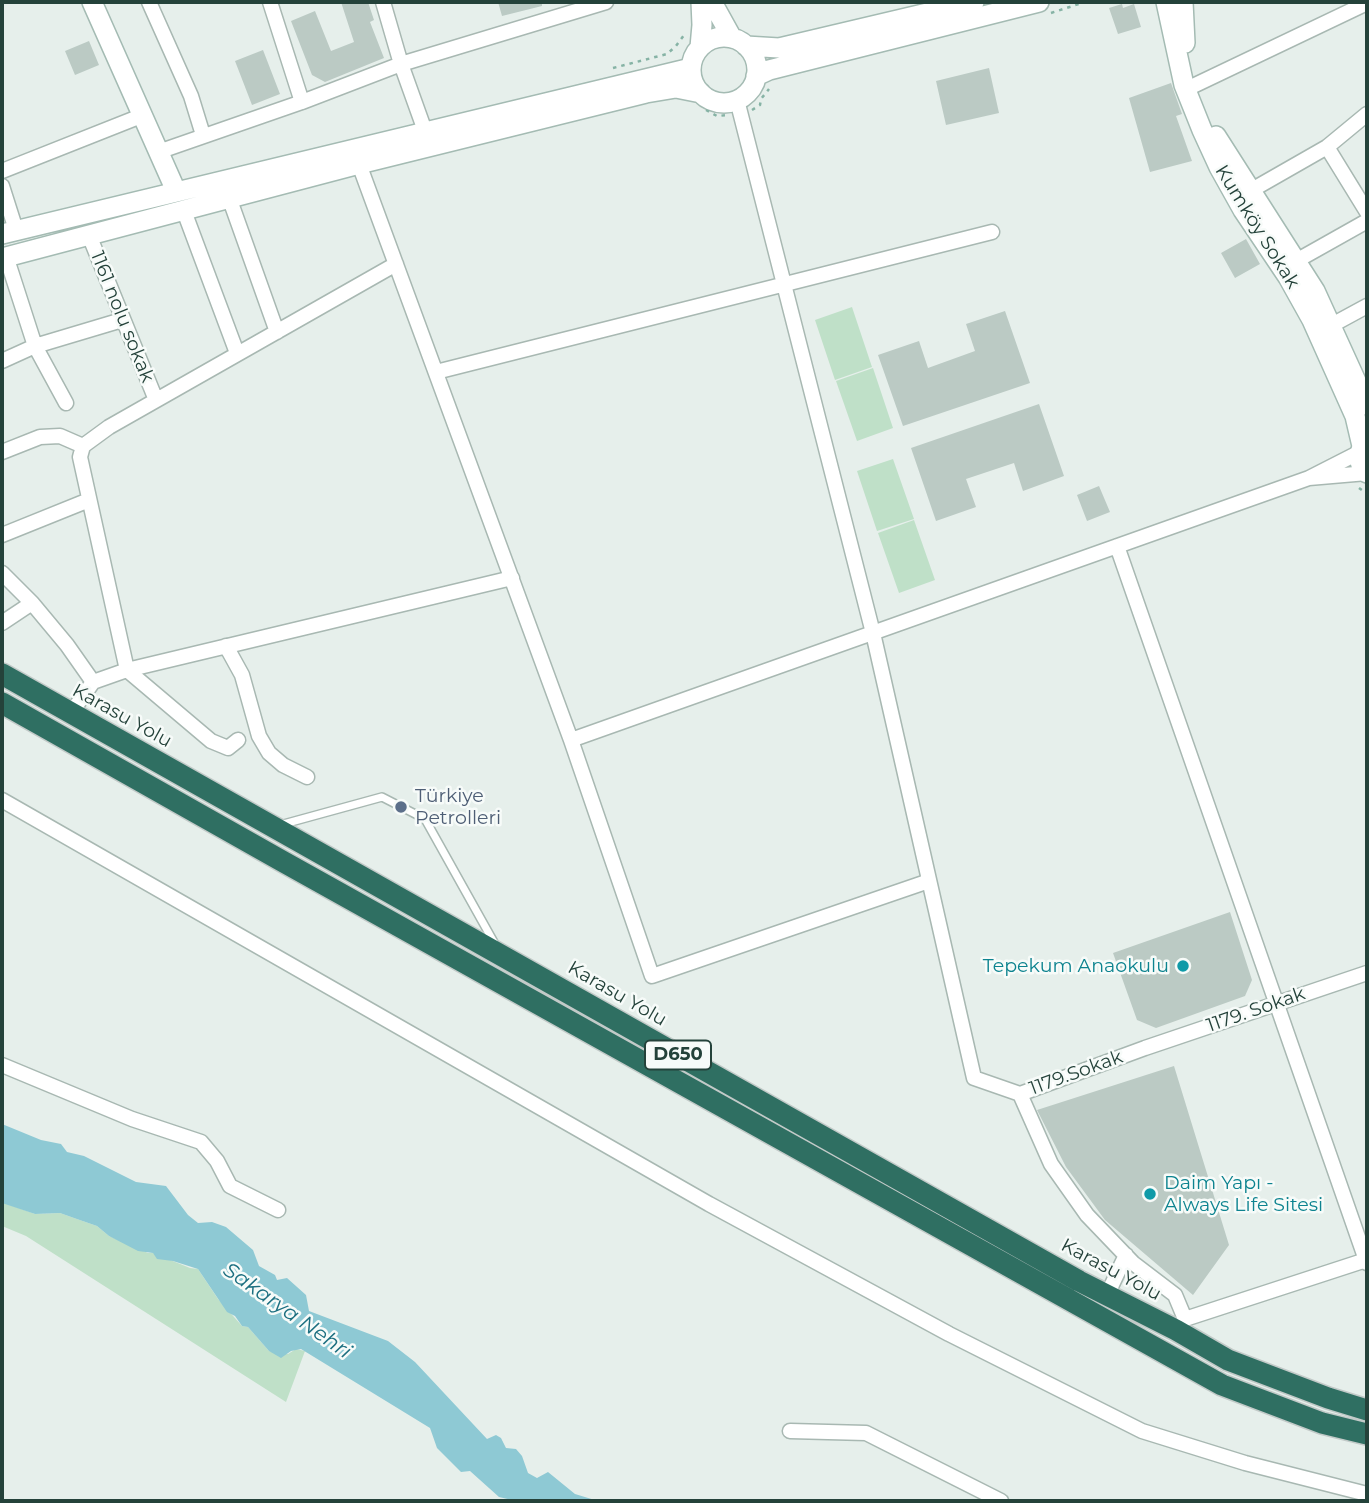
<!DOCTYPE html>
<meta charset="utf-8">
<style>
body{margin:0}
#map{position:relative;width:1369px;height:1503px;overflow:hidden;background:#e6efeb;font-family:Montserrat,sans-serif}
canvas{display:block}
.frame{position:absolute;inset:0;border:4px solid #24423a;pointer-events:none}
</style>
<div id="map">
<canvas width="1369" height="1503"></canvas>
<div class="frame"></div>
</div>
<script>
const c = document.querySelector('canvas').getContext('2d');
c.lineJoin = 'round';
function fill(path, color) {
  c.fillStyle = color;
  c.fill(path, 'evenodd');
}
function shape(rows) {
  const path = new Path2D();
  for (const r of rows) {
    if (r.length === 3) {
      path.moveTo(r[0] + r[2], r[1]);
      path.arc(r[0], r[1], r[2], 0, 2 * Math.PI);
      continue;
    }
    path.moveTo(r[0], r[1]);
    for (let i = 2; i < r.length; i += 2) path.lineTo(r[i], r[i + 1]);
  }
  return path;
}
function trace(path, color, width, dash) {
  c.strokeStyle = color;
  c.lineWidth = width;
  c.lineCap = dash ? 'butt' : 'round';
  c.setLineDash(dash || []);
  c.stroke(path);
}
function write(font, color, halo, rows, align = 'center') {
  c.font = font + ' Montserrat,sans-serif';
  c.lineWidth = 5;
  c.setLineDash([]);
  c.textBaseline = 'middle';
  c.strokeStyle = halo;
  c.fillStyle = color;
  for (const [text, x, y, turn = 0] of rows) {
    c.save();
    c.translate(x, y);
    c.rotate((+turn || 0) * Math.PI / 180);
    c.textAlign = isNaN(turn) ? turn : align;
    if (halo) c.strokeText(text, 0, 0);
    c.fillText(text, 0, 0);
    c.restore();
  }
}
fill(shape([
 [852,307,872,367,835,380,815,320],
 [873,368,893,428,857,441,836,381],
 [893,459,914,519,877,531,857,471],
 [914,520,935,580,899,593,878,533],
 [2,1202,35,1214,60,1213,74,1218,97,1226,109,1236,148,1253,153,1253,190,1268,198,1269,218,1299,242,1326,248,1327,269,1351,288,1354,296,1349,305,1351,286,1402,26,1236,2,1226]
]), '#bfe0c8');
fill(shape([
 [2,1124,41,1140,61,1144,67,1152,84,1156,136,1182,166,1186,188,1215,198,1223,212,1222,226,1227,253,1250,259,1266,275,1275,277,1280,287,1278,306,1295,309,1311,388,1341,415,1362,487,1439,496,1435,501,1438,506,1448,516,1449,522,1456,528,1473,537,1478,548,1472,575,1494,598,1501,516,1501,499,1497,470,1471,461,1472,437,1448,430,1428,301,1349,291,1351,281,1358,269,1351,248,1327,242,1326,235,1316,227,1312,198,1269,173,1261,157,1259,153,1253,138,1251,109,1236,97,1226,74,1218,60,1213,35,1214,2,1203]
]), '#8ec9d4');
fill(shape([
 [341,2,368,2,374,20,370,22,384,58,325,82,312,75,291,21,315,11,331,51,354,42],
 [498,2,542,2,542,6,502,16],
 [1122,4,1123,8,1134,4,1141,27,1118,34,1109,8],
 [89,41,99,65,75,75,65,51],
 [263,50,280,94,252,105,235,61],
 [989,68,999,113,946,125,936,81],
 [1171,83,1182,114,1176,116,1192,161,1150,172,1129,98],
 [1246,239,1260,264,1235,278,1221,253],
 [1005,311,1030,383,903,426,878,355,919,341,928,368,975,351,966,324],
 [1039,404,1064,476,1023,491,1014,463,966,479,976,507,936,521,911,448],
 [1099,486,1110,512,1087,521,1077,495],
 [1230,912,1252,980,1245,996,1156,1028,1137,1020,1113,953],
 [1174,1066,1229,1245,1193,1295,1105,1220,1066,1167,1037,1110]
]), '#bbcac4');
const lane = shape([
 [280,825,382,797,425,819,496,946]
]);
const street = shape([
 [149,2,191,96,203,135],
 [270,2,302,102],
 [383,2,401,64,425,131],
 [1193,86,1367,3],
 [737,100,873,633,974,1078,1020,1094],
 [1327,147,1367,212],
 [158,152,302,102,401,64,606,2],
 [359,164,571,740,652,976,929,881],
 [2,171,141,116],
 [2,186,16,230],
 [1250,191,1327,147,1367,114],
 [230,200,277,332],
 [184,211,237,353],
 [89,235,156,400],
 [6,256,35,346,66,403],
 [1296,261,1367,221],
 [1332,325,1367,306],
 [2,361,35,346,122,320],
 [436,372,992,232],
 [2,452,40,437,60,436,83,446],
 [1360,452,1309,478,1367,473],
 [2,535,89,500],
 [1117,546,1367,1263],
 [2,573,32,603,67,645,93,682],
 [2,623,32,603],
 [226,646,242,675,259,736,269,753,283,765,307,777],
 [71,713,93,682,127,670,512,578],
 [238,740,228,748,211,741,127,670,80,457,83,446,109,427,396,264],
 [571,740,1309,478],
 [2,800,709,1204,949,1334,1142,1431,1245,1463,1367,1494],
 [2,1065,132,1119,201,1142,217,1161,230,1186,278,1210],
 [1366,1260,1185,1319,1175,1295,1133,1263,1087,1215,1051,1164,1020,1094,1145,1048,1367,973],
 [1107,1295,1126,1255],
 [790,1431,866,1433,1001,1501]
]);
const secondary = shape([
 [92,2,176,191],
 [712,2,732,38],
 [1166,2,1184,85,1202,130,1219,167,1243,210,1288,277,1312,320,1355,416,1362,446],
 [1183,2,1185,43],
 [724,70,33],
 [746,46,779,48,974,2],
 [700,47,702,25,701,2],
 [756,76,769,70,1039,2],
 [1216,136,1315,291,1367,405],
 [2,234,691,68],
 [2,258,359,164,646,93,676,88,701,93],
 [1367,441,1362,446,1359,458,1361,465,1367,473]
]);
const highway = shape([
 [2,674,1079,1281,1176,1330,1228,1360,1328,1398,1367,1410],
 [2,703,282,861,1222,1385,1322,1423,1367,1434]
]);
trace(lane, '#a8b8b2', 10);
trace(street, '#a8b8b2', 17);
trace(secondary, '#a4bbb3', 22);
trace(highway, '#c2cac8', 24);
trace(shape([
 [1051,13,1085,2],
 [613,68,667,54,676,46,684,35],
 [706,110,717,116,729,115],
 [752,110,760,105,761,99,769,89],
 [1359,488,1367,494]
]), '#86b3a5', 2.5, [3.5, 5]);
trace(lane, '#fff', 7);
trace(street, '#fff', 14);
trace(secondary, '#fff', 19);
trace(highway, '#2f6f62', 21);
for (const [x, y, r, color] of [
 [401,807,7,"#5c6f8a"],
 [1183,966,7,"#0f9aa8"],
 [1150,1194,7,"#0f9aa8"]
]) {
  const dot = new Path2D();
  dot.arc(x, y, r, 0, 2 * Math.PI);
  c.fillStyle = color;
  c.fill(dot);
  trace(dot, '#f7fbf9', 2.5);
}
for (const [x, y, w] of [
 [678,1055,66]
]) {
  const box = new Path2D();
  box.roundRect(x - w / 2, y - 14.5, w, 29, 5);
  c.fillStyle = '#f7fbf9';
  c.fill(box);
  trace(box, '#24423a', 2);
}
write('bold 18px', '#24423a', null, [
 ["D650",678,1055]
]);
write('19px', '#24423a', '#f7fbf9', [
 ["Kumköy Sokak",1257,227,58],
 ["1161 nolu sokak",122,317,68],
 ["Karasu Yolu",122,716,29],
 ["Karasu Yolu",617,994,30],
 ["1179. Sokak",1256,1010,-19],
 ["1179.Sokak",1076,1073,-20],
 ["Karasu Yolu",1111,1270,28]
]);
write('19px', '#4e5e75', '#f7fbf9', [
 ["Türkiye",415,796],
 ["Petrolleri",415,818]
], 'left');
write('19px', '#0d838f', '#f7fbf9', [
 ["Tepekum Anaokulu",1169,966],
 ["Daim Yapı -",1164,1183,"left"],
 ["Always Life Sitesi",1164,1205,"left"]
], 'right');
write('italic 21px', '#1c6f80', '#f7fbf9', [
 ["Sakarya Nehri",287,1311,35]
]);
</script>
